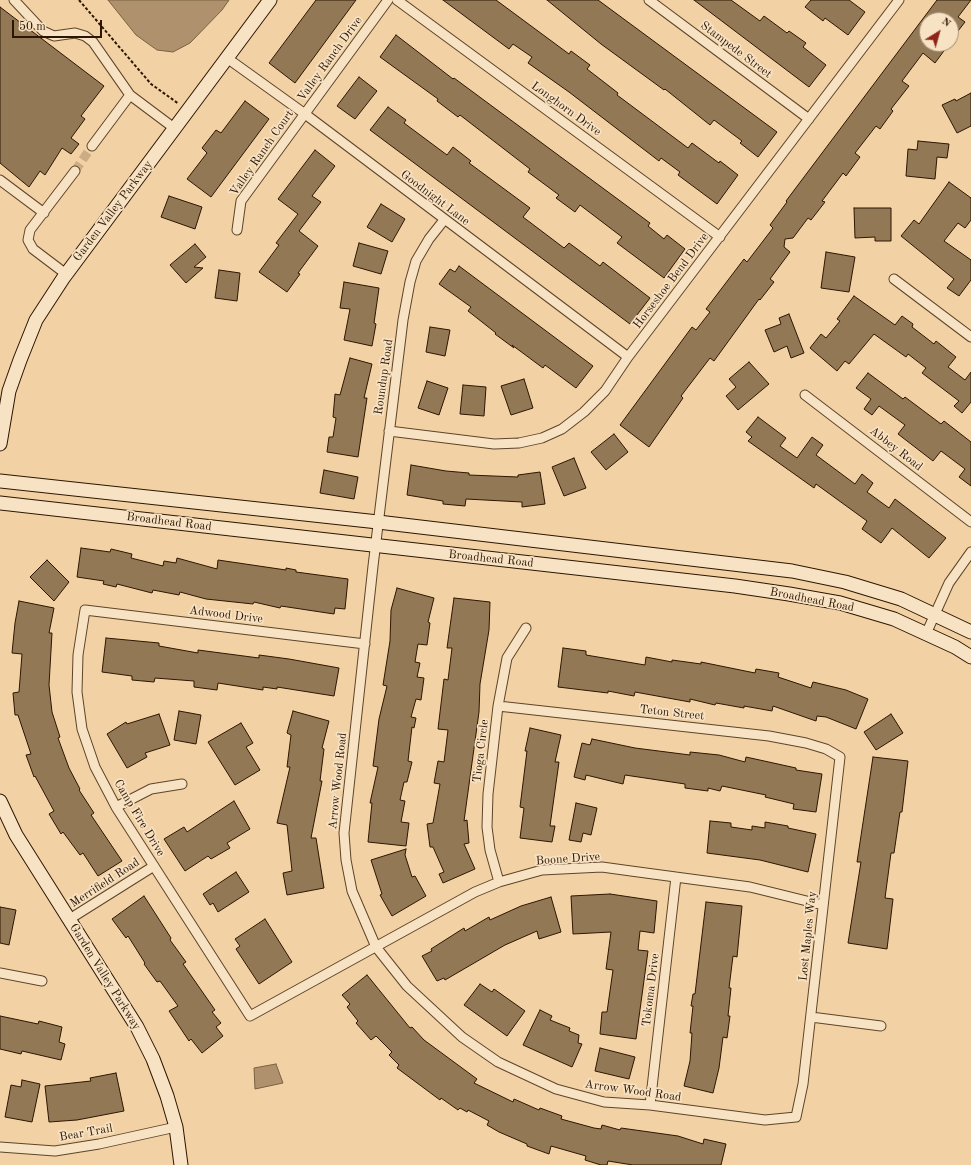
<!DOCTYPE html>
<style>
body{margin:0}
#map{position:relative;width:971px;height:1165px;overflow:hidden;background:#f2d2a5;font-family:"Old Standard TT",serif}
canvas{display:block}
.north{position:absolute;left:919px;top:12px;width:40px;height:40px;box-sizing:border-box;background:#f7e2c4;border:1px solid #a69076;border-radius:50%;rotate:37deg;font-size:11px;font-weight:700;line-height:16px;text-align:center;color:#2d1600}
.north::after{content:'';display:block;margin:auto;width:14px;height:18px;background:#8f2418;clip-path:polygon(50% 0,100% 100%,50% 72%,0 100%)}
.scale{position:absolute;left:12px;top:20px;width:90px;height:18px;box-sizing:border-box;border:2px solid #2d1600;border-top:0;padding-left:5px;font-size:12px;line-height:14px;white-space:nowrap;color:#2d1600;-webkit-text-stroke:3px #f7e2c4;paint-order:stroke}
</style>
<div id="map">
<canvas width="971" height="1165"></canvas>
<div class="north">N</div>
<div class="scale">50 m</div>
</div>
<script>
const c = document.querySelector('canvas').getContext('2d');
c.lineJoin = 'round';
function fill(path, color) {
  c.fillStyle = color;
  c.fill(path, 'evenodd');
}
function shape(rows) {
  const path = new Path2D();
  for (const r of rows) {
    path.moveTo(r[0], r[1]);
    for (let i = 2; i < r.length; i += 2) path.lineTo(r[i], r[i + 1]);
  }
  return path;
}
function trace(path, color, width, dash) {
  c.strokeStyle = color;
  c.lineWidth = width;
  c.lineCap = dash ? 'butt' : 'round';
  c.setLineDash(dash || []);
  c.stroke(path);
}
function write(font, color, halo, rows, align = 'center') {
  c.font = font + ' "Old Standard TT",serif';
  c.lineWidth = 3.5;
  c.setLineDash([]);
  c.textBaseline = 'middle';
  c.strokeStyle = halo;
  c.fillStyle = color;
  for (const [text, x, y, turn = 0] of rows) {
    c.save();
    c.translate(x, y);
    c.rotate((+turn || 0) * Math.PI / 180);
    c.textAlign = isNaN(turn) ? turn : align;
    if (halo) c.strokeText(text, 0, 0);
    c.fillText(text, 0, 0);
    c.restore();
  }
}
const water = shape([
 [108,0,229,0,222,10,190,43,173,52,157,50,136,35,108,0],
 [276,1064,283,1083,255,1089,254,1068,276,1064]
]);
fill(water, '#af926d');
trace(water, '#7b6041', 1);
const building = shape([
 [316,0,356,0,295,83,269,63,316,0],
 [443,0,496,0,569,54,571,51,590,65,587,69,618,93,617,95,688,148,692,143,719,163,720,161,738,175,717,204,678,175,680,172,661,158,659,161,569,92,528,63,532,57,513,44,509,49,443,0],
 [547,0,598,0,777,132,758,157,740,143,742,141,714,120,710,125,665,89,664,90,601,44,547,0],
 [694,0,731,0,760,21,764,16,787,33,789,31,806,43,803,47,826,65,809,87,694,0],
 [811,0,849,0,865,12,848,35,825,18,823,21,805,7,811,0],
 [937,0,971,0,958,17,965,22,951,40,951,20,927,20,927,44,949,44,935,63,923,53,902,81,909,86,891,109,893,111,880,129,876,126,855,153,860,157,846,176,843,173,822,201,825,202,811,220,808,218,793,238,785,239,784,247,790,252,770,279,774,282,760,300,759,299,714,361,710,358,681,396,683,398,649,447,620,425,692,327,696,330,710,312,706,309,744,259,747,262,773,228,770,225,787,202,786,201,937,0],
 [0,7,104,86,81,116,85,119,71,138,79,144,71,154,62,148,45,175,40,171,29,187,0,163,0,7],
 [396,35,453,79,454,78,650,223,648,226,664,239,667,235,685,249,664,278,617,243,622,237,580,205,575,212,556,198,559,195,528,172,530,169,460,115,458,117,437,101,438,99,380,57,396,35],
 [359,77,377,91,355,119,337,106,359,77],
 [971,93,971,126,957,133,942,105,955,99,956,101,971,93],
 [245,101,269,119,211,197,187,179,207,153,202,148,216,130,221,133,245,101],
 [388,107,406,120,404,123,447,155,453,147,471,161,469,163,530,208,523,217,564,248,569,243,600,266,603,262,650,298,630,324,370,130,388,107],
 [918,141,949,144,947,158,937,157,935,179,906,176,908,149,917,150,918,141],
 [315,150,335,166,312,196,321,202,299,231,318,246,298,273,300,274,287,292,259,272,279,245,276,243,298,214,278,199,315,150],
 [949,182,971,198,971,220,965,228,958,223,944,241,971,260,971,280,959,296,947,288,954,279,901,236,914,220,919,224,949,182],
 [169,196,202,207,195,229,161,217,169,196],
 [381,204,405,219,392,242,367,227,381,204],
 [854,208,891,208,891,241,875,241,875,237,855,238,854,208],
 [359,243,388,251,381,274,353,266,359,243],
 [195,244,206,257,194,267,203,268,186,283,170,265,195,244],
 [826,252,855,257,849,292,821,288,826,252],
 [459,266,593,366,576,388,545,365,543,368,512,345,514,348,495,334,496,333,468,311,471,307,439,284,450,269,455,272,459,266],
 [219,270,240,273,237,301,215,298,219,270],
 [344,282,379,288,374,323,376,324,372,346,344,340,350,309,340,308,344,282],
 [854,296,895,325,902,316,913,324,912,327,934,344,936,341,956,357,948,367,965,380,971,372,971,402,962,413,954,406,959,401,922,373,926,368,908,354,906,357,874,334,849,364,845,361,837,371,810,348,821,334,826,338,840,321,837,319,854,296],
 [789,314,804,353,791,358,787,346,774,352,765,330,781,324,779,318,789,314],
 [430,327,450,330,445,356,426,352,430,327],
 [350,358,372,364,364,398,367,398,358,457,327,452,329,437,333,437,336,418,333,417,335,394,340,395,350,358],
 [749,362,769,384,738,410,726,396,736,387,729,379,749,362],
 [868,373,903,399,905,397,941,424,944,421,971,442,971,486,959,477,965,469,941,451,933,461,898,434,905,425,879,406,872,415,864,409,871,399,856,388,868,373],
 [524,379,533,408,511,415,501,386,524,379],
 [427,381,448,388,439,415,418,408,427,381],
 [463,385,486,387,484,416,460,414,463,385],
 [758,417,786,438,780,446,797,458,812,437,823,445,816,455,855,484,862,474,873,483,867,492,889,508,895,499,946,538,929,558,892,528,881,543,862,529,867,521,816,484,814,488,748,441,752,437,746,432,758,417],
 [614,434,628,452,606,470,591,452,614,434],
 [574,458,586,488,564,496,552,467,574,458],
 [411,465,446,471,469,473,469,475,518,477,518,475,540,472,545,504,522,507,522,502,466,499,465,506,443,504,443,501,407,495,411,465],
 [324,470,358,477,354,499,320,493,324,470],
 [81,548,110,552,111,549,132,554,131,558,163,566,164,561,176,563,177,558,217,569,218,560,286,570,286,568,296,570,296,572,348,579,345,609,335,608,334,614,281,606,280,608,254,602,253,604,206,599,180,592,179,595,153,590,152,593,117,584,116,587,103,584,104,581,77,577,81,548],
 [47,560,69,582,54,601,30,577,47,560],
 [397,588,434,598,428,622,430,623,427,645,418,644,415,662,420,663,417,677,424,678,421,700,416,699,411,717,416,718,414,728,412,727,408,761,412,762,407,782,404,782,400,800,405,801,401,822,409,823,406,846,368,842,372,803,370,803,378,767,373,766,379,719,387,686,383,685,390,641,391,610,397,588],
 [454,598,490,602,489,630,480,684,479,712,464,821,467,820,469,843,464,844,475,869,443,883,439,874,444,872,433,847,430,847,427,824,433,823,440,784,434,783,438,761,444,762,448,730,438,729,444,679,448,680,452,648,447,648,454,598],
 [19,601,54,608,49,633,52,633,49,685,52,712,60,737,58,738,69,768,80,789,79,790,94,813,91,815,122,861,98,876,83,853,80,855,63,832,61,834,49,814,54,811,35,776,34,777,26,755,31,754,18,715,15,715,13,693,19,692,22,654,12,653,15,623,19,601],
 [106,638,159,643,159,646,198,653,198,650,259,658,259,655,289,659,339,668,334,696,277,687,277,689,263,687,263,690,218,683,217,690,194,687,194,681,155,678,154,682,132,680,132,676,102,672,106,638],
 [563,648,586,651,586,655,645,665,646,657,672,662,672,660,701,664,701,662,755,673,756,669,779,673,778,677,811,688,813,682,846,690,868,699,856,729,826,717,817,716,816,721,773,706,772,711,744,706,744,708,716,703,715,705,690,699,690,702,635,692,634,696,608,691,608,693,558,687,563,648],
 [179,711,201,715,196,744,174,740,179,711],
 [293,711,329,721,322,748,324,749,320,781,322,781,311,838,316,838,324,888,287,895,283,873,292,871,287,825,277,823,290,767,287,767,291,735,287,733,293,711],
 [159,714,170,745,145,753,147,757,127,768,107,734,126,722,127,724,159,714],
 [891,714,903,733,876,750,864,732,891,714],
 [241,723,253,743,246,747,260,770,235,785,208,742,241,723],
 [530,728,561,735,555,762,559,762,550,826,555,826,552,842,520,838,524,808,520,807,527,751,525,751,530,728],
 [592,739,635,748,690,755,690,752,719,755,745,762,746,757,796,768,796,770,822,774,816,812,793,809,794,804,765,797,766,795,722,786,720,791,708,788,708,791,685,788,685,784,625,775,623,784,586,775,585,780,574,777,582,743,590,745,592,739],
 [873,757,908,761,902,812,900,812,894,853,891,853,885,898,893,899,887,949,848,943,861,862,857,862,873,757],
 [234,801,250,829,227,843,230,848,211,859,208,856,185,871,164,839,184,827,187,832,234,801],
 [576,803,597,808,591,835,583,833,581,842,569,840,576,803],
 [710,821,731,823,731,827,752,830,752,826,765,828,765,822,788,826,788,828,816,834,808,872,760,860,707,853,710,821],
 [406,849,405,855,412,877,415,876,426,896,392,916,380,895,382,894,371,860,406,849],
 [236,872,249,892,218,912,213,903,210,905,203,894,236,872],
 [610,894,657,901,654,933,640,931,638,950,648,951,636,1039,600,1034,602,1012,607,1012,613,970,606,969,611,932,573,934,571,896,610,894],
 [144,896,171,938,170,940,186,962,183,964,215,1010,212,1012,221,1023,216,1027,223,1036,202,1053,191,1039,189,1041,169,1011,178,1006,160,981,157,982,144,964,145,963,128,936,126,938,112,919,144,896],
 [551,897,561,932,539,939,537,931,505,945,445,980,444,978,437,981,422,956,432,951,431,949,464,928,465,931,489,917,490,920,521,906,551,897],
 [706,902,742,906,737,957,733,956,729,988,731,988,728,1016,730,1016,727,1038,723,1037,719,1068,713,1093,684,1086,690,1061,692,1033,690,1033,693,1006,691,1006,693,994,695,994,706,902],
 [0,907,16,910,9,945,0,943,0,907],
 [265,919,292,962,259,984,236,949,240,946,235,939,265,919],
 [367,975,410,1028,412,1027,424,1040,477,1079,474,1083,513,1102,514,1099,539,1110,540,1108,562,1116,561,1119,594,1128,601,1129,602,1125,620,1130,621,1128,678,1136,703,1144,704,1139,726,1144,721,1165,633,1165,608,1161,607,1165,601,1165,585,1160,586,1156,551,1146,549,1154,527,1146,527,1144,499,1132,487,1125,489,1121,468,1110,467,1112,460,1108,458,1110,441,1098,440,1100,397,1068,399,1065,389,1055,392,1052,376,1036,371,1040,356,1023,358,1021,347,1007,350,1004,342,995,367,975],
 [480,984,492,992,494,989,525,1011,507,1036,464,1005,480,984],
 [540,1010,552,1016,550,1020,570,1028,569,1031,579,1035,578,1043,582,1044,572,1067,523,1045,540,1010],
 [0,1016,38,1024,39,1021,62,1027,59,1042,65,1044,61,1060,22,1051,21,1054,0,1049,0,1016],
 [600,1048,635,1057,629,1079,595,1071,600,1048],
 [116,1073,124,1111,77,1120,49,1122,45,1086,91,1081,90,1078,116,1073],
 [22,1080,40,1084,32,1122,5,1117,11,1085,21,1087,22,1080]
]);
fill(building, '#937856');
trace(building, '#2d1600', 1);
trace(shape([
 [75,171,92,146]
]), '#cbac84', 9, [9, 4.5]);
const street = shape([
 [14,0,43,31,54,36,75,33,85,36,93,42,130,95],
 [397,0,720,237],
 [649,0,809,119],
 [227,58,305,114,628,357],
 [92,146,130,95,174,128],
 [0,180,44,213],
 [444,220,429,239,416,261,410,282,403,320,373,566,344,833,346,860,352,891,376,947,407,986,462,1037,498,1062,556,1089,604,1102,650,1105,765,1120,796,1117,803,1084,840,757,826,749,806,743,769,736,498,706],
 [237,230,241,201,388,0],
 [66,274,33,249,28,240,30,230,75,171],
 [894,279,971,337],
 [805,395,971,522],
 [389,431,494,444,519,443,542,438,562,429,584,412,605,391,628,357,899,0],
 [926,634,949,583,971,552],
 [365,644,85,610,78,655,77,692,82,729,95,767,116,807,250,1016,475,892,499,882,542,870,602,867,631,871,750,887,823,905],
 [116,807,151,789,182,784],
 [499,882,490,850,487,827,488,794,498,706,507,658,526,628],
 [68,920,154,866],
 [0,973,42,981],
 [811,1017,881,1026],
 [650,1105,676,877],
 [0,1147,55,1151,99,1144,176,1127]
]);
const secondary = shape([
 [0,444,9,391,20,360,36,320,64,277,270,0],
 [0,481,378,522,792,571,845,582,901,599,971,632],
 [0,503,735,586,789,594,840,603,894,619,955,647,971,657],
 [0,801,16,835,137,1027,153,1059,167,1096,176,1127,181,1165]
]);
trace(street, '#5e4529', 11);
trace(secondary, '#2d1600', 15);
trace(shape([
 [79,0,151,84,179,104]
]), '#2d1600', 2, [3, 2]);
trace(street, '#f7e2c4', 9);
trace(secondary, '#f7e2c4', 13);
write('12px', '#2d1600', '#f7e2c4', [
 ["Stampede Street",736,50,37],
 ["Valley Ranch Drive",330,59,-54],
 ["Longhorn Drive",566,109,36],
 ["Valley Ranch Court",262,153,-55],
 ["Goodnight Lane",435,198,37],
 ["Garden Valley Parkway",113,211,-53],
 ["Horseshoe Bend Drive",671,281,-53],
 ["Roundup Road",384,377,-82],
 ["Abbey Road",896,449,38],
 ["Broadhead Road",169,522,7],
 ["Broadhead Road",491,559,6],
 ["Broadhead Road",812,600,11],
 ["Adwood Drive",226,615,7],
 ["Teton Street",672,713,6],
 ["Tioga Circle",481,751,-83],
 ["Arrow Wood Road",338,781,-84],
 ["Camp Fire Drive",139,818,59],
 ["Boone Drive",568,859,-4],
 ["Merrifield Road",105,883,-33],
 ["Lost Maples Way",808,936,-84],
 ["Garden Valley Parkway",105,977,58],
 ["Tokoma Drive",651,990,-83],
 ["Arrow Wood Road",633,1091,8],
 ["Bear Trail",86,1133,-10]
]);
</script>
